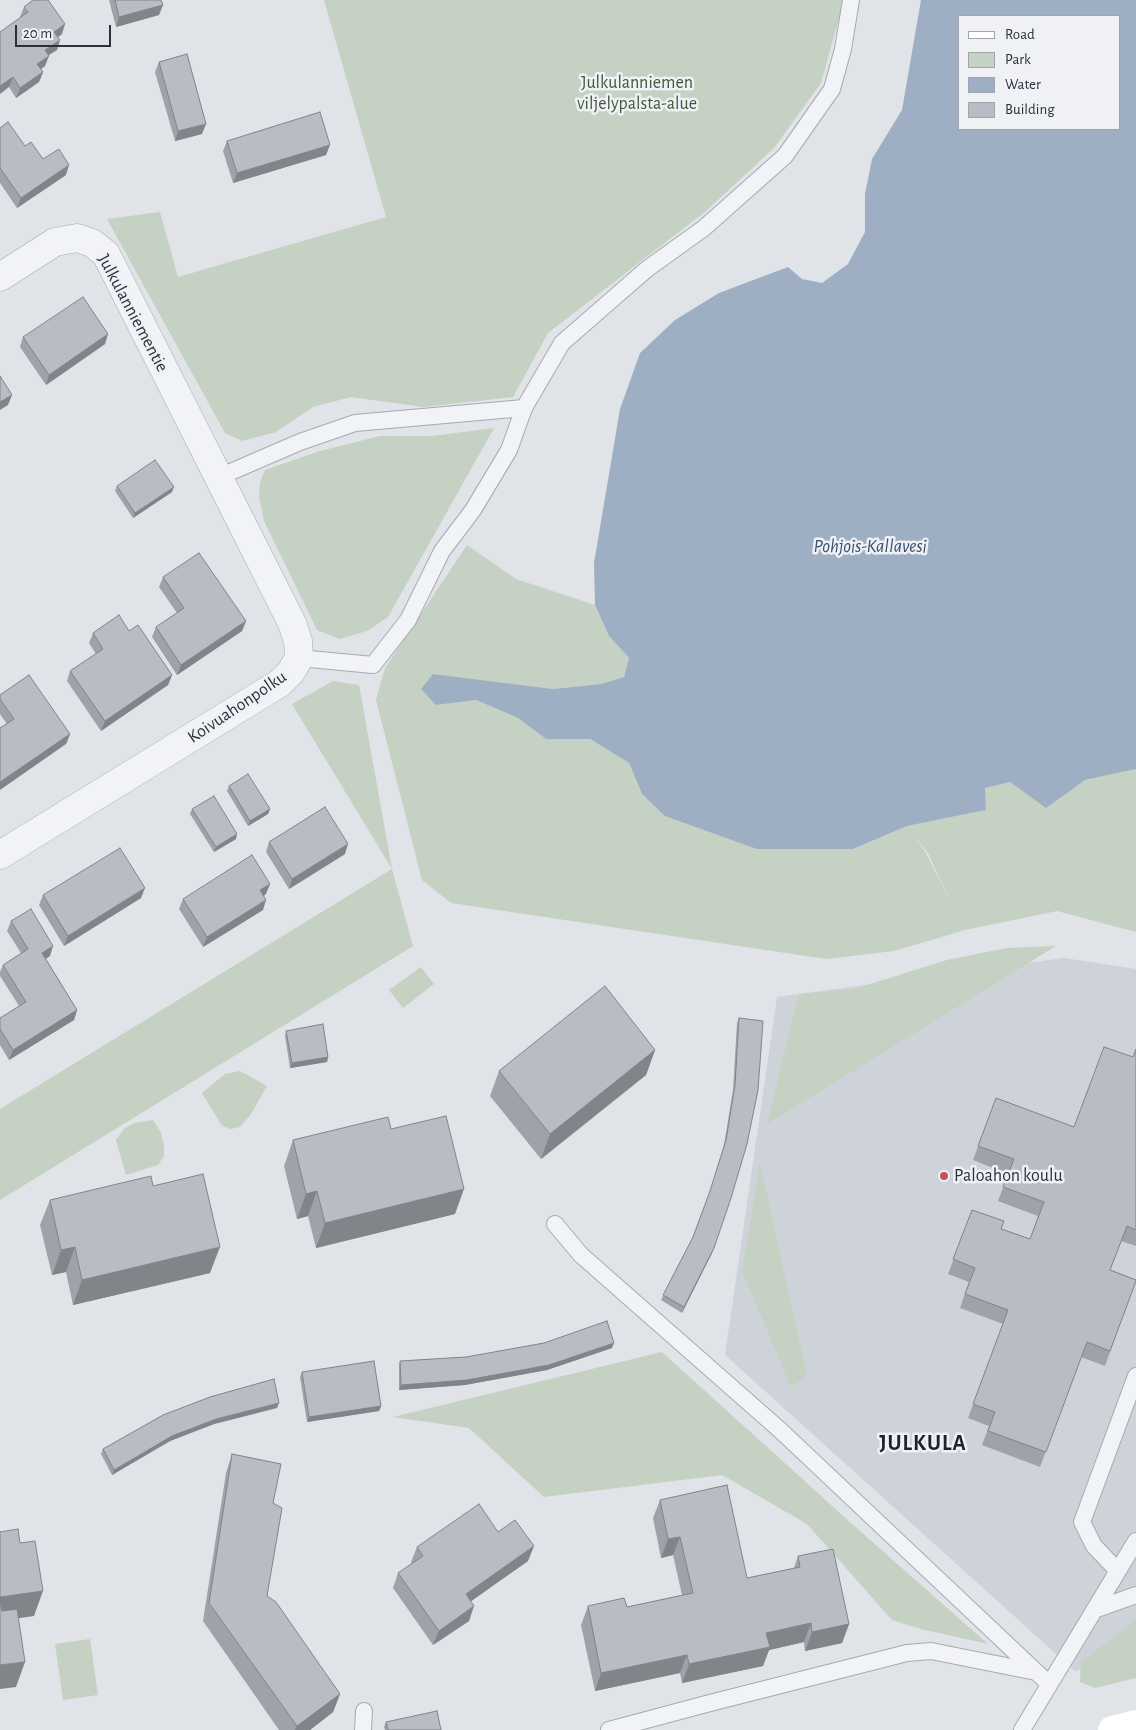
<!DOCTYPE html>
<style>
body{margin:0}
#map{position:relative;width:1136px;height:1730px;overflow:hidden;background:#e0e3e7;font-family:"Alegreya Sans",sans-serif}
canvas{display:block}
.legend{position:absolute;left:958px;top:15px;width:162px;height:115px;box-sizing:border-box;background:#eff1f5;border:1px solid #a0a4ab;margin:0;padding:6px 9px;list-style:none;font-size:15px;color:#2a303d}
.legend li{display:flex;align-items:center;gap:10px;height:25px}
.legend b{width:25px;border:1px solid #a0a4ab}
.scale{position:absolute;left:15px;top:25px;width:96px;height:22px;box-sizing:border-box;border:2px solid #2a303d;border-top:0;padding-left:6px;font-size:15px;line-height:18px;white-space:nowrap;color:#2a303d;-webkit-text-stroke:4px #eff1f5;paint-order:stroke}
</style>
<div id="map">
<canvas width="1136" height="1730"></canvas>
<ul class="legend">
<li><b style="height:6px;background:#fff"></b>Road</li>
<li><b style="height:14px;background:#c5d1c2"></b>Park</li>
<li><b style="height:14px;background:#9eafc4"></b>Water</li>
<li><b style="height:14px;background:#b8bcc4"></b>Building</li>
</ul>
<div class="scale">20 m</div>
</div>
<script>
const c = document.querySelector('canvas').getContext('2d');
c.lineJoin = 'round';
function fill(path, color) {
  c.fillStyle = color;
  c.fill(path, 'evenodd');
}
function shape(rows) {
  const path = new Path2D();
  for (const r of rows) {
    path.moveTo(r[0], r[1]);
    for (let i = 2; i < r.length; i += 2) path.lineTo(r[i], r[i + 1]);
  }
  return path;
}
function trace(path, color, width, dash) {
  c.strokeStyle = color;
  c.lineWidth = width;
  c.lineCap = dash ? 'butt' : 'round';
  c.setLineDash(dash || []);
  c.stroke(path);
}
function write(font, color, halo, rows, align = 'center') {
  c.font = font + ' "Alegreya Sans",sans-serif';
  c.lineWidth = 5;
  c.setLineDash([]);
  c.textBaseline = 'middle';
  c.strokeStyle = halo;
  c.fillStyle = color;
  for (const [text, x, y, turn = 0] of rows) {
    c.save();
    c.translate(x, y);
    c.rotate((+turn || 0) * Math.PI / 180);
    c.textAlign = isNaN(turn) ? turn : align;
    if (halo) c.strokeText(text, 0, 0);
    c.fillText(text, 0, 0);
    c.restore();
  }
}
fill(shape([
 [1064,958,1136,969,1136,1655,1075,1671,725,1355,777,997]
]), '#ced2d9');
fill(shape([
 [324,0,844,0,821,83,774,148,706,211,548,333,513,397,423,407,351,397,313,407,276,432,242,441,225,433,107,219,160,212,178,277,386,217],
 [494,428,388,617,367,631,340,639,317,630,264,521,259,496,260,482,265,470,320,451,380,436,432,436],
 [467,545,516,579,595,605,609,636,629,658,624,677,601,684,553,689,433,674,436,705,476,700,518,718,546,739,590,739,629,763,642,794,853,849,907,826,986,810,984,788,1010,782,1026,793,1067,792,1085,780,1136,769,1136,932,1057,911,965,930,894,951,826,959,451,903,422,880,376,700,385,668],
 [914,836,928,853,951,903,926,853],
 [333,681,359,685,392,869,413,946,0,1200,0,1109,392,869,292,704],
 [1056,946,767,1124,799,994,854,989,947,960,1007,948],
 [421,967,434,984,403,1008,389,990],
 [240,1071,267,1086,251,1114,240,1127,231,1129,222,1126,202,1093,225,1074],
 [153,1120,161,1133,164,1145,164,1156,158,1165,126,1175,116,1140,124,1129,134,1123],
 [760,1163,807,1376,791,1387,742,1271],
 [662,1352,861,1532,988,1644,921,1629,892,1620,807,1524,722,1475,544,1497,469,1428,393,1417],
 [1136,1620,1136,1678,1095,1688,1080,1682,1081,1662],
 [90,1639,98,1695,63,1700,55,1644]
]), '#c5d1c2');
fill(shape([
 [921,0,1136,0,1136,769,1085,780,1046,808,1010,782,985,788,986,810,907,826,853,849,757,849,665,816,642,794,629,763,590,739,546,739,518,718,476,700,436,705,421,689,433,674,553,689,601,684,624,677,629,658,609,636,595,605,594,563,620,409,640,353,675,320,719,293,788,267,802,279,822,283,848,264,865,232,865,194,872,159,902,110],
 [1120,16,1120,129,960,129,960,16]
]), '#9eafc4');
const lane = shape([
 [219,477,300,442,355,423,524,408],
 [299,658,373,665,408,620,442,551,473,510,509,450,524,408,562,343,647,269,704,228,785,156,832,89,843,49,851,0],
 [555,1224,581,1255,780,1430,1049,1684],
 [1118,1571,1094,1546,1082,1522,1136,1376],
 [1094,1610,1136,1595],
 [363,1730,364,1711],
 [609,1730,710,1703,907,1653,931,1651,1036,1672],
 [1022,1730,1136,1541]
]);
const street = shape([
 [0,277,55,242,77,238,92,243,106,254,292,623,298,641,299,658,291,672,280,683,0,855]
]);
trace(lane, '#a6aab1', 18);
trace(street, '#a6aab1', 29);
trace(lane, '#f2f3f6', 16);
trace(street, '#f2f3f6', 28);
trace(shape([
 [1112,1730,1136,1724]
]), '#fff', 28);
fill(shape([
 [109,0,161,0,159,15,116,27],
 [24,7,62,34,58,37,57,50,48,55,45,66,41,69,43,72,39,82,16,98,9,87,21,18,20,17],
 [159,62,202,134,175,141,155,72],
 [0,128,66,175,17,208,0,183],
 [227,141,326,155,233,183,223,151],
 [23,337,105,344,46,385,20,347],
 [117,486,172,492,133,518,115,491],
 [163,577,246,621,242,631,177,675,152,637,156,627,177,613,159,587],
 [93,633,172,675,168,685,101,731,67,681,70,671,96,654,89,643],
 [0,695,70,734,66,744,7,724,0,714],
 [229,786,270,809,268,814,248,826,227,791],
 [192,809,236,839,214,852,190,814],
 [269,842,345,854,289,889,266,852],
 [266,894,264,896,263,910,203,947,179,909,183,899],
 [43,895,141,898,64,946,39,905],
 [11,921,50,956,46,959,77,1010,74,1020,9,1060,0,1045,0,1018,19,1006,0,976,0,972,3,965,21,953,7,931],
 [739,1018,763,1021,712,1253,682,1313,661,1300,693,1237,709,1195,724,1145,733,1090,737,1023],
 [286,1031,328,1057,327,1062,290,1068,285,1036],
 [1136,1049,1136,1246,1121,1241,1110,1270,1136,1280,1105,1366,1081,1357,1040,1467,982,1445,989,1426,968,1418,1003,1324,960,1308,969,1282,948,1274,972,1210,1002,1229,1030,1239,1038,1216,998,1201,1008,1174,973,1160,996,1098,1074,1127,1133,1057],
 [655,1050,646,1075,541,1159,490,1096,499,1071],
 [391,1129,455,1214,316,1248,308,1216,297,1219,284,1166,293,1140],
 [153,1186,210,1273,73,1305,66,1272,52,1275,40,1225,50,1200],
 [612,1348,547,1370,465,1385,399,1390,399,1366,400,1361],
 [302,1372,381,1406,379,1411,307,1422,300,1377],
 [277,1408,214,1424,170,1441,112,1475,101,1454,103,1449],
 [232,1454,273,1503,267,1596,340,1694,333,1712,310,1730,279,1730,203,1621,226,1473],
 [660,1500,747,1578,794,1568,798,1556,849,1624,842,1643,805,1651,804,1642,769,1650,763,1666,682,1683,680,1673,595,1691,581,1625,588,1606,627,1607,682,1595,673,1555,661,1558,653,1518],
 [498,1532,528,1561,471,1601,469,1621,433,1645,393,1588,398,1573,412,1563,411,1562,417,1547],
 [386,1722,441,1730,385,1730,384,1727]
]), '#9ea2a9');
fill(shape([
 [163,5,159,15,116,27,119,17],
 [65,24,62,34,51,42,54,32],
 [60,40,57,50,41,60,45,50],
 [49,56,45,66,34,74,37,64],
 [43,72,39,82,16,98,20,88],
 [13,77,9,87,0,94,0,86],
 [206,124,202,134,175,141,178,131],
 [330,145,326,155,233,183,237,173],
 [69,165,66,175,17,208,21,198],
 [108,334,105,344,46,385,49,375],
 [12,395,8,405,0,410,0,402],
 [174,487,172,492,133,518,135,513],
 [246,621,242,631,177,675,181,665],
 [172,675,168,685,101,731,105,721],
 [70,734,66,744,0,790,0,782],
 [270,809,268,814,248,826,250,821],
 [237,834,236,839,214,852,216,847],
 [348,844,345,854,289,889,292,879],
 [270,884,266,894,256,900,260,890],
 [145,888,141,898,64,946,68,936],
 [266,900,263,910,203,947,207,937],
 [53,946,50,956,38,963,42,953],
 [77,1010,74,1020,9,1060,13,1050],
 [655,1050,646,1075,541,1159,550,1134],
 [328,1057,327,1062,290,1068,292,1063],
 [464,1189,455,1214,316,1248,325,1223],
 [317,1191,308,1216,297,1219,306,1194],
 [75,1247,66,1272,52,1275,61,1250],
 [220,1247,210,1273,73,1305,82,1280],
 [714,1248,712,1253,682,1313,684,1307],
 [614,1343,612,1348,547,1370,465,1385,399,1390,401,1385],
 [279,1403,277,1408,214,1424,170,1441,112,1475,114,1470,172,1436,216,1419],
 [381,1406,379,1411,307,1422,309,1417],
 [680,1537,673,1555,661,1558,668,1539],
 [534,1546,528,1561,460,1609,466,1594],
 [43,1591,34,1616,0,1621,0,1597],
 [474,1606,469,1621,433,1645,439,1631],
 [811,1623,804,1642,769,1650,763,1666,682,1683,689,1664,766,1633],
 [849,1624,842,1643,805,1651,812,1632],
 [687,1655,680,1673,595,1691,601,1673],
 [25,1662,16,1687,0,1689,0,1665],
 [340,1694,333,1712,310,1730,295,1730,297,1726]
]), '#818489');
const building = shape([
 [33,0,48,0,65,24,54,32,60,40,45,50,49,56,37,64,43,72,20,88,13,77,0,86,0,32,28,12,24,7,33,0],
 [115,0,161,0,163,5,119,17,115,0],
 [187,54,206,124,178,131,159,62,187,54],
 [320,112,330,145,237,173,227,141,320,112],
 [8,122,25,146,31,142,43,159,59,149,69,165,21,198,0,168,0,128,8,122],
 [83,297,108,334,49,375,23,337,83,297],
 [0,376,12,395,0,402,0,376],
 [155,460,174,487,135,513,117,486,155,460],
 [199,553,246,621,181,665,156,627,184,608,163,577,199,553],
 [119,615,129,631,138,625,172,675,105,721,70,671,103,649,93,633,119,615],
 [29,675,70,734,0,782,0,728,14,719,0,699,0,695,29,675],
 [248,774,270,809,250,821,229,786,248,774],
 [214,796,237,834,216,847,192,809,214,796],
 [325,807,348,844,292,879,269,842,325,807],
 [120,848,145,888,68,936,43,895,120,848],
 [252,855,270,884,260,890,266,900,207,937,183,899,252,855],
 [31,909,53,946,42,953,77,1010,13,1050,0,1029,0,1018,26,1002,3,965,28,949,11,921,31,909],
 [605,986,655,1050,550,1134,499,1071,605,986],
 [739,1018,763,1021,758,1090,747,1144,731,1198,714,1248,684,1307,663,1295,693,1237,710,1191,726,1140,735,1085,739,1018],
 [323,1024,328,1057,292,1063,286,1031,323,1024],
 [1104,1047,1133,1057,1136,1049,1136,1230,1127,1226,1110,1270,1136,1280,1136,1281,1110,1351,1087,1342,1046,1452,988,1431,995,1412,973,1404,1008,1310,965,1294,975,1268,953,1259,972,1210,1004,1221,1001,1229,1030,1239,1044,1202,1003,1187,1014,1159,978,1146,996,1098,1074,1127,1104,1047],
 [446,1116,464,1189,325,1223,317,1191,306,1194,293,1140,388,1117,391,1129,446,1116],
 [203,1174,220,1247,82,1280,75,1247,61,1250,50,1200,151,1176,153,1186,203,1174],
 [607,1321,614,1343,549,1365,467,1380,401,1385,400,1361,466,1357,544,1343,607,1321],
 [374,1361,381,1406,309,1417,302,1372,374,1361],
 [274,1379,279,1403,216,1419,172,1436,114,1470,103,1449,163,1415,210,1397,274,1379],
 [232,1454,281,1464,273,1503,282,1508,267,1596,276,1602,340,1694,297,1726,209,1603,232,1454],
 [727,1485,747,1578,800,1567,798,1556,833,1549,849,1624,812,1632,811,1623,766,1633,770,1647,689,1664,687,1655,601,1673,588,1606,624,1598,627,1607,693,1593,680,1537,668,1539,660,1500,727,1485],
 [479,1504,498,1532,515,1520,534,1546,466,1594,474,1606,439,1631,398,1573,423,1556,417,1547,479,1504],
 [18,1529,20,1543,35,1541,43,1591,0,1597,0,1532,18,1529],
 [0,1601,2,1611,17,1609,25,1662,0,1665,0,1601],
 [437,1711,441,1730,388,1730,386,1722,437,1711]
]);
fill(building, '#b8bcc4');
trace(building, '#818489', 1);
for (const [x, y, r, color] of [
 [944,1176,5,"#c2505d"]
]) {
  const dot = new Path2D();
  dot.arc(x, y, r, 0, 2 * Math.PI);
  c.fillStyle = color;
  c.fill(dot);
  trace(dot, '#eff1f5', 2);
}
write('18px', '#3e5838', '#eff1f5', [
 ["Julkulanniemen",637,83],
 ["viljelypalsta-alue",637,104]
]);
write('18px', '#2a303d', '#eff1f5', [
 ["Julkulanniementie",133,313,62],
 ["Koivuahonpolku",237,707,-34]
]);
write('18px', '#2a303d', '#eff1f5', [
 ["Paloahon koulu",954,1176]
], 'left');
write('italic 19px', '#384e6e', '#eff1f5', [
 ["Pohjois-Kallavesi",870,546]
]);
c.letterSpacing = '1px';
write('bold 22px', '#1c222e', '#eff1f5', [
 ["JULKULA",923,1443]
]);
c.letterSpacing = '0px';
</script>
